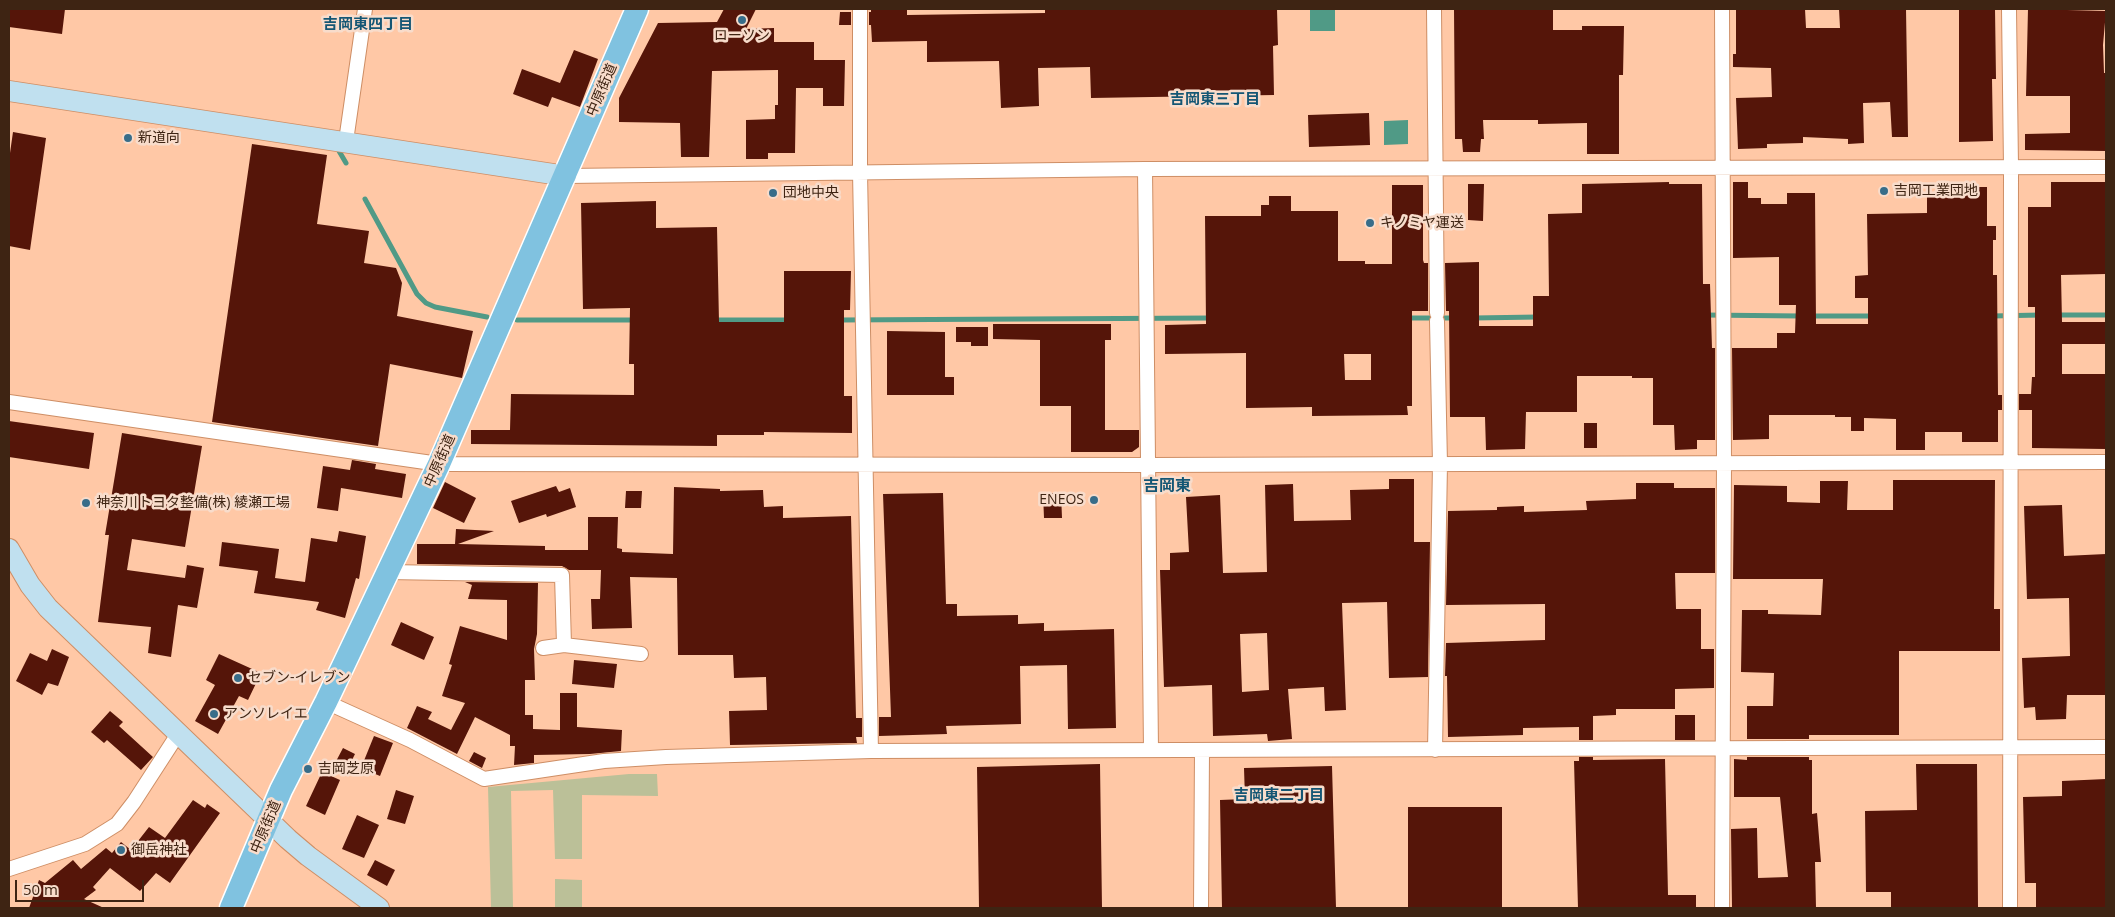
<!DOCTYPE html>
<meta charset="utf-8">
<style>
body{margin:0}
#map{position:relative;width:2115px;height:917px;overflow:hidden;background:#ffc8a6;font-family:"Open Sans",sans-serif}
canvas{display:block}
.frame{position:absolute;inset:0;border:10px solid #3e2413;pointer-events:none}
.scale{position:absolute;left:15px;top:880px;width:129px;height:22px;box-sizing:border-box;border:2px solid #3e2413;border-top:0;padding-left:6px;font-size:15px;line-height:18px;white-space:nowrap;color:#3e2413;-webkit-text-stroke:4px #f8dccb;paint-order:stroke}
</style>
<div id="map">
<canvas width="2115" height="917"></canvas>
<div class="frame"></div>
<div class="scale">50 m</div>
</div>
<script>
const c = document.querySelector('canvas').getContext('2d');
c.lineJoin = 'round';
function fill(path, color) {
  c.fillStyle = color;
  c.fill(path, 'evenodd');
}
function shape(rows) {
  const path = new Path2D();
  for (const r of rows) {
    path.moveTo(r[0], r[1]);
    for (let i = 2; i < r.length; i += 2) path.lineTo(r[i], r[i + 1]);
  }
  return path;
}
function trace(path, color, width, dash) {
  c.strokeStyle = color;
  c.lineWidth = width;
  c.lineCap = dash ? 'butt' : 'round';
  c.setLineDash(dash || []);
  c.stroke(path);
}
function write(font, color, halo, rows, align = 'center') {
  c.font = font + ' "Open Sans","Noto Sans JP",sans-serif';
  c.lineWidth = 5;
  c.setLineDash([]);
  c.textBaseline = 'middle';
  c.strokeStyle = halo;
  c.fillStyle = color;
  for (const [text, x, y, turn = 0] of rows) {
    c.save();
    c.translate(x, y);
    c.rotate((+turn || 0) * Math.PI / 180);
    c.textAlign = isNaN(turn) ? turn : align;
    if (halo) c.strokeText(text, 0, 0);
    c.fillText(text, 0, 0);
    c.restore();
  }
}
fill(shape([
 [629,774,657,774,658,796,582,795,582,859,555,859,553,790,511,791,513,908,491,908,488,787],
 [555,879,582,880,582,908,555,908]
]), '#bbc098');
fill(shape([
 [1310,9,1335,9,1335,31,1310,31],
 [1408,120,1408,144,1384,145,1384,121]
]), '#509a86');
trace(shape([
 [339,151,346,163],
 [365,199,417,294,426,303,435,307,487,317],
 [1704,315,1801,316],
 [2057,315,2106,315],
 [1809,316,1873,316],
 [1992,316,2041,315],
 [1407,318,1456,318],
 [1474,318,1538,317],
 [517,320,636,320],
 [714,320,791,320],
 [839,320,1211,318]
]), '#509a86', 5);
fill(shape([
 [9,9,65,9,62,34,9,27],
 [724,9,756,9,746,29,774,28,774,42,814,42,814,60,845,60,844,106,823,106,823,88,796,88,795,153,768,153,768,159,746,159,746,120,775,119,775,105,778,105,778,70,712,71,709,157,681,157,680,123,619,122,619,98,658,23,717,22],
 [871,9,907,9,907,15,1045,13,1045,9,1277,9,1278,45,1273,46,1274,95,1091,98,1090,67,1038,68,1039,106,1001,108,999,61,927,62,927,41,872,42,871,25,869,25,869,12,871,12],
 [1454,9,1553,9,1553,30,1582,30,1582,26,1624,26,1623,75,1619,75,1619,154,1587,154,1587,123,1538,124,1538,120,1483,120,1484,139,1481,139,1480,152,1463,152,1462,139,1455,139],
 [1736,9,1805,9,1806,28,1840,28,1839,9,1906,9,1908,137,1892,137,1890,102,1863,103,1864,143,1848,144,1848,139,1803,137,1803,143,1767,144,1767,148,1738,149,1736,98,1772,97,1771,68,1733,67,1733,54,1736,54],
 [1959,9,1995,9,1996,79,1992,79,1993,141,1959,142],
 [2028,9,2106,11,2103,45,2104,73,2106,73,2106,151,2025,150,2025,134,2070,133,2070,96,2026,96],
 [840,12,851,12,851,25,839,25],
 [574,50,598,59,580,107,552,97,548,107,513,94,522,69,560,83],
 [1369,113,1370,145,1309,147,1308,115],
 [13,132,46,138,30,250,9,246,9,160],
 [252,144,327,155,317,224,369,231,364,263,396,268,402,283,397,316,473,331,462,378,390,364,378,446,212,422],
 [1669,182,1669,184,1702,184,1703,284,1710,284,1712,348,1715,348,1715,440,1697,440,1697,449,1675,450,1674,425,1653,425,1653,378,1632,378,1632,376,1577,376,1577,412,1526,412,1525,449,1486,450,1485,417,1450,417,1449,311,1446,311,1445,263,1479,262,1479,326,1533,326,1533,296,1549,296,1548,214,1582,213,1582,184],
 [1733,182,1748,182,1748,198,1761,198,1761,204,1787,204,1787,193,1815,193,1816,324,1868,324,1868,298,1855,298,1855,276,1868,275,1867,214,1927,213,1927,192,1962,192,1962,187,1987,187,1987,226,1996,226,1996,240,1993,240,1993,275,1997,275,1998,395,2002,395,2002,410,1998,410,1998,442,1962,442,1962,432,1925,432,1925,450,1896,450,1896,419,1864,418,1864,431,1851,431,1851,417,1835,417,1835,415,1769,415,1769,439,1733,440,1732,348,1777,348,1777,333,1795,333,1796,305,1779,305,1779,257,1733,258],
 [2051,182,2106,182,2106,274,2061,275,2062,322,2106,322,2106,344,2062,344,2062,374,2106,374,2106,449,2032,448,2032,410,2019,410,2019,394,2031,394,2032,377,2035,377,2035,307,2028,307,2028,207,2051,207],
 [1468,184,1484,184,1483,221,1468,220],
 [1392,185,1423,185,1423,260,1424,263,1428,263,1428,311,1412,311,1412,406,1407,406,1408,415,1312,416,1312,407,1246,408,1246,353,1165,354,1165,325,1206,324,1205,216,1261,216,1261,205,1269,205,1269,196,1291,196,1291,211,1338,211,1338,261,1365,261,1365,264,1392,264],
 [1344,354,1371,354,1371,380,1345,380],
 [656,201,656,228,717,227,719,322,784,322,784,271,851,271,850,310,844,310,844,396,852,396,852,433,764,432,764,435,717,435,717,446,471,444,471,430,510,430,511,394,634,395,634,364,629,364,630,308,583,309,581,203],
 [993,324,1111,324,1111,340,1105,340,1105,430,1139,430,1139,447,1132,452,1071,452,1071,406,1040,406,1040,340,993,339],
 [956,327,988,327,988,346,971,346,971,342,956,342],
 [887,331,945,332,945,377,954,377,954,395,887,395],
 [9,421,94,433,89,469,9,457],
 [1584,423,1597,423,1597,448,1584,448],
 [122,433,202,446,185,547,132,539,127,570,185,578,187,565,204,568,197,608,178,605,171,657,148,653,151,627,98,622,109,535,105,535],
 [352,460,376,464,375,469,406,474,402,498,341,488,338,511,317,508,323,466,350,470],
 [1389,479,1414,479,1414,542,1430,542,1428,677,1389,678,1387,602,1342,603,1346,710,1325,711,1324,687,1288,689,1292,739,1268,741,1267,734,1213,736,1212,685,1164,687,1160,570,1170,570,1170,553,1189,552,1186,497,1220,495,1223,573,1267,572,1265,485,1293,484,1294,521,1351,520,1350,490,1389,489],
 [1267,633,1269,690,1242,692,1240,634],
 [1893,480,1995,480,1994,609,2000,609,2000,651,1899,651,1899,735,1809,735,1809,739,1747,739,1747,706,1773,706,1774,673,1741,672,1742,610,1768,610,1768,614,1821,615,1823,579,1733,579,1734,485,1787,486,1787,502,1820,503,1820,481,1848,481,1847,510,1893,510],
 [445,482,476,498,464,523,433,508],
 [1636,483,1674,483,1674,488,1715,488,1715,573,1675,573,1676,609,1701,609,1701,649,1714,649,1714,688,1675,689,1675,709,1616,709,1616,715,1593,716,1593,740,1579,740,1579,727,1523,728,1523,735,1448,737,1447,676,1445,676,1446,643,1545,640,1545,604,1446,605,1448,511,1497,510,1497,507,1524,506,1524,512,1587,510,1586,501,1636,499],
 [556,486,559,492,570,488,576,507,547,517,546,514,519,523,511,501],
 [674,487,720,489,720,491,763,490,764,507,783,506,783,518,851,516,856,718,862,718,862,737,856,737,857,743,730,745,729,711,767,710,766,677,734,678,733,655,678,655,677,578,630,577,632,628,592,629,591,599,600,599,601,570,569,570,562,566,417,564,417,544,455,544,456,529,494,531,458,544,545,546,545,550,588,550,588,517,618,517,617,548,622,549,622,552,673,554],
 [626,491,642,491,641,508,625,508],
 [943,493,946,604,957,604,957,616,1018,615,1018,624,1044,623,1044,631,1114,629,1116,728,1068,729,1067,665,1020,666,1021,724,946,726,947,734,879,736,879,717,891,717,883,494],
 [1043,493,1061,493,1062,518,1044,518],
 [2062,505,2064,556,2106,554,2106,695,2067,695,2066,719,2036,720,2035,707,2024,708,2022,658,2070,656,2069,598,2027,599,2024,506],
 [339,531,366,536,359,579,356,578,345,618,316,610,319,602,254,593,258,571,219,566,222,542,279,549,275,578,305,582,311,538,337,542],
 [465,582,538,583,537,634,534,649,535,680,525,680,525,715,533,715,533,729,560,730,560,693,577,693,577,727,622,730,621,751,590,754,534,755,534,763,514,765,515,746,510,746,510,735,475,717,457,754,407,728,417,706,432,712,428,719,451,730,465,703,442,696,452,665,449,664,460,626,507,640,507,600,468,599,472,585],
 [401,622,434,637,424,660,391,645],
 [52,649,69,657,58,686,48,683,42,695,16,681,30,653,47,661],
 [219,654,261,673,248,700,239,696,218,734,195,721,215,685,206,680],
 [574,660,617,664,614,688,572,684],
 [110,711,123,722,119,726,153,757,141,770,107,740,104,743,91,732],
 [1675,715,1695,715,1695,740,1675,740],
 [374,736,393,743,380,776,361,768],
 [343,748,355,754,345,774,333,767],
 [474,752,486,758,482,768,469,761],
 [1579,757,1593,757,1593,760,1665,759,1668,895,1696,895,1696,908,1578,908,1574,761,1579,761],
 [1747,757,1809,757,1809,760,1812,760,1812,814,1817,813,1821,862,1815,862,1816,908,1732,908,1731,829,1757,828,1758,878,1788,877,1780,797,1734,797,1734,759,1747,760],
 [1100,764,1102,908,979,908,977,767],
 [1916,764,1977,764,1978,908,1891,908,1891,892,1866,892,1865,811,1917,810],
 [1332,766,1336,908,1222,908,1220,800,1245,799,1244,768],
 [322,772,340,780,325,815,306,806],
 [2106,779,2106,908,2036,908,2036,883,2025,883,2023,797,2062,796,2062,781],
 [396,790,414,796,405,824,387,819],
 [193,800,205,808,207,804,220,813,170,883,156,873,140,891,110,868,93,887,96,890,84,899,104,908,29,908,39,880,45,883,73,860,81,869,106,848,112,853,121,842,131,850,149,827,165,838],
 [1408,807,1502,807,1502,908,1408,908],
 [357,815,379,825,364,858,342,849],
 [375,860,395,870,387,886,367,875]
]), '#551509');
const street = shape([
 [860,9,860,172,871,751],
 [1434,9,1437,313],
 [2009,9,2011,167,2010,908],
 [346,141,365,9],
 [1145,169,1151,750],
 [566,176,1145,169,2106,167],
 [9,402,439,464,1149,465,2106,462],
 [388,572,562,575,564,645],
 [543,648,564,645,641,654],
 [326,702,410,740,484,779,604,761,666,757,871,751,2106,747],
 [1435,750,1440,464,1437,321],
 [9,869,85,844,117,824,134,802,178,734],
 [1201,908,1202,751],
 [1722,908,1724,463,1722,9]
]);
const secondary = shape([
 [9,91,566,176],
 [9,549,30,585,48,608,288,839,308,856,379,908]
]);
const primary = shape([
 [231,908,281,790,326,702,439,464,637,9]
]);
trace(street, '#ce8e65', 16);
trace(secondary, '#ce8e65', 22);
trace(primary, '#fff', 25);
trace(street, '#fff', 14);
trace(secondary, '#c0e0ef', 20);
trace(primary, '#80c2e0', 22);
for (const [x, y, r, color] of [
 [742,20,5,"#386d89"],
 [128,138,5,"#386d89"],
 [1884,191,5,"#386d89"],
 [773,193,5,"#386d89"],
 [1370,223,5,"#386d89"],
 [1094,500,5,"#386d89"],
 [86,503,5,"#386d89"],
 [238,678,5,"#386d89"],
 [214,714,5,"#386d89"],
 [308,769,5,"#386d89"],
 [121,850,5,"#386d89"]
]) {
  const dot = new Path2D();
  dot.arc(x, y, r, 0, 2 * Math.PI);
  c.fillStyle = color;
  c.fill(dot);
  trace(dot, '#f8dccb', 2);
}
write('14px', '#3e2413', '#f8dccb', [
 ["ローソン",742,36,"center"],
 ["新道向",138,138],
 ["吉岡工業団地",1894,191],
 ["団地中央",783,193],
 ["キノミヤ運送",1380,223],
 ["ENEOS",1084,500,"right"],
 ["神奈川トヨタ整備(株) 綾瀬工場",96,503],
 ["セブン-イレブン",248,678],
 ["アンソレイエ",224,714],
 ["吉岡芝原",318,769],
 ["御岳神社",131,850]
], 'left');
write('14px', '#3e2413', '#f8dccb', [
 ["中原街道",602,90,-67],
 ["中原街道",440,461,-66],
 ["中原街道",266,827,-67]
]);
write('bold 15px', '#145674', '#f8dccb', [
 ["吉岡東四丁目",368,25],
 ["吉岡東三丁目",1215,100],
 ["吉岡東二丁目",1279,796]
]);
write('bold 16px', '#145674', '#f8dccb', [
 ["吉岡東",1167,486]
]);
</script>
